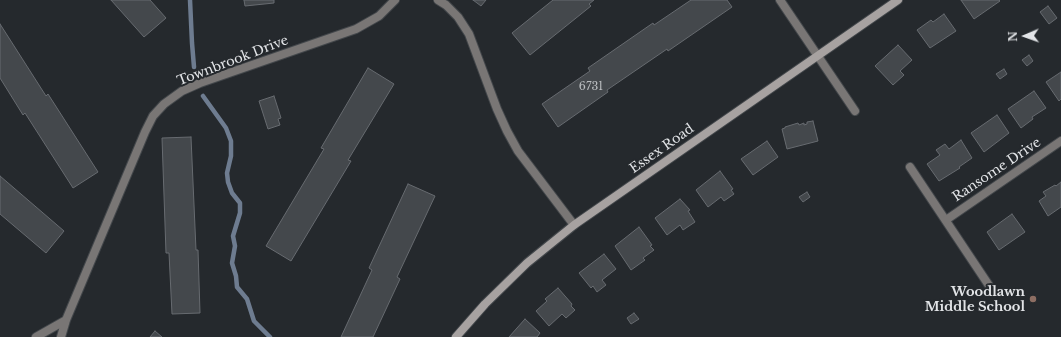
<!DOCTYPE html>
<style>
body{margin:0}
#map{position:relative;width:1061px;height:337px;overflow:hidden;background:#25292d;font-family:"Libre Baskerville",serif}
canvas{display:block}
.north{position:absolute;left:1005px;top:16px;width:40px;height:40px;-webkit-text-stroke:3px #25292d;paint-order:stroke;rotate:268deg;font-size:11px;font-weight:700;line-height:16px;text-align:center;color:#e2e4e7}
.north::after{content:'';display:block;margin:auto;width:14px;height:18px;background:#e2e4e7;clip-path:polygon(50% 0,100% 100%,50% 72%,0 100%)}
</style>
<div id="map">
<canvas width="1061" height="337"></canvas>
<div class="north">N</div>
</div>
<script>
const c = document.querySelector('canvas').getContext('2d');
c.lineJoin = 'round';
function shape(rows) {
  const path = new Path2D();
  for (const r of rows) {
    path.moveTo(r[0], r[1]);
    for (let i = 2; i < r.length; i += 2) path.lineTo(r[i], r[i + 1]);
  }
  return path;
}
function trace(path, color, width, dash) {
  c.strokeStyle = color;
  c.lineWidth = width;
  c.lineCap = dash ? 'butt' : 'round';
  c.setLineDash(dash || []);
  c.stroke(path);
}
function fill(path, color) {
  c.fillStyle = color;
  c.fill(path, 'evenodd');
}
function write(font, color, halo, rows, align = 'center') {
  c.font = font + ' "Libre Baskerville",serif';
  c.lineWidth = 4;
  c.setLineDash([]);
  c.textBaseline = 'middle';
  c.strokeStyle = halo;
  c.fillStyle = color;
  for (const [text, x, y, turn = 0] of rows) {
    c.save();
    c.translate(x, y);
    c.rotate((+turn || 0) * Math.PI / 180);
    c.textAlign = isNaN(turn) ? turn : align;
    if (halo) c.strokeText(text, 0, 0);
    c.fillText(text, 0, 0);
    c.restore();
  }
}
trace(shape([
 [190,0,192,43,194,67],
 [203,96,226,128,231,141,231,156,227,173,228,182,232,193,240,203,240,213,233,236,235,246,232,263,236,276,237,287,247,299,254,321,270,337]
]), '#6e7c90', 4.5);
const building = shape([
 [111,0,150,0,166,18,144,37,111,0],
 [244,0,274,0,274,3,245,6,244,0],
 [473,0,486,0,481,6,473,0],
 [553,0,594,0,589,4,591,6,530,55,512,33,553,0],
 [691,0,727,0,732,7,668,51,667,49,607,90,608,92,558,127,542,104,590,71,588,68,653,23,654,25,691,0],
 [961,0,999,0,1000,1,974,19,961,0],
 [1048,6,1057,18,1049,24,1040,12,1048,6],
 [944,14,956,31,930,48,917,30,931,20,933,22,944,14],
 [0,24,46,96,48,94,98,172,73,188,25,113,23,115,0,78,0,24],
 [898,45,912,60,900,71,904,75,893,85,875,66,898,45],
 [1029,55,1033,61,1027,66,1022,60,1029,55],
 [368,68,394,84,348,160,351,161,291,261,266,246,324,149,321,148,368,68],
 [1004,69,1007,74,1000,79,996,74,1004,69],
 [1061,72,1061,99,1059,101,1046,82,1061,72],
 [1034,91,1046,108,1032,117,1033,119,1021,128,1008,109,1034,91],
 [274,96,281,118,278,119,280,125,268,129,259,101,274,96],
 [997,115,1009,133,984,152,971,133,997,115],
 [813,121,818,141,787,149,782,129,785,128,785,127,798,123,799,125,804,123,804,125,807,124,807,122,813,121],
 [191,137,196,250,198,250,200,313,172,314,169,253,166,253,162,138,191,137],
 [961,140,972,158,959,167,960,168,939,181,927,164,940,155,936,150,945,144,949,149,961,140],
 [767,141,778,157,753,175,741,159,767,141],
 [720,171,733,189,731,190,734,194,724,201,721,197,708,207,696,190,720,171],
 [0,176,64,231,46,253,0,214,0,176],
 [1061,182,1061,207,1048,216,1039,201,1046,196,1043,192,1055,185,1056,186,1061,182],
 [408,184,435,196,397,277,400,279,373,337,341,337,372,270,369,268,408,184],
 [807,192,810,197,803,202,799,197,807,192],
 [680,199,690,210,688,211,695,222,683,230,680,225,667,235,655,218,680,199],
 [1012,214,1025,232,999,250,987,232,1012,214],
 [639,227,652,245,650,246,654,250,643,258,645,260,631,270,615,246,639,227],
 [604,254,616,269,602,280,606,285,597,292,593,286,591,288,579,273,604,254],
 [558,288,572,304,571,306,575,310,566,318,562,314,549,326,536,311,547,301,545,299,558,288],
 [634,313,639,319,631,324,627,318,634,313],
 [525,319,540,333,537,337,509,337,525,319],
 [155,331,162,337,150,337,155,331]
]);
fill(building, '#44484c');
trace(building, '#676b70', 1);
const lane = shape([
 [910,167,990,287]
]);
const street = shape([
 [438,0,446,5,458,17,469,34,497,109,507,131,518,151,574,225],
 [780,0,855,111],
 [946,220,1061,141],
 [36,337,66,320],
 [61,337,66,320,145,132,153,116,164,104,182,91,200,83,356,29,379,16,395,0]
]);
const secondary = shape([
 [456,337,485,304,527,263,574,225,898,0]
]);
trace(lane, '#43474b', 10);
trace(street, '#43474b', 10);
trace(secondary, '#43474b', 10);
trace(lane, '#797675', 8);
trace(street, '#797675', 8);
trace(secondary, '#a7a2a1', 8);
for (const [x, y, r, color] of [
 [1033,299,4,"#8d6e63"]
]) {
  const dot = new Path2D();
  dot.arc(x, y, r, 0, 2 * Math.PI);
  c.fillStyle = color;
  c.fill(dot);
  trace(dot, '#25292d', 1.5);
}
write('11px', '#babdc0', null, [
 ["6731",591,87]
]);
write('13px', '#e2e4e7', '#25292d', [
 ["Townbrook Drive",233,61,-21],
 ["Essex Road",662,149,-35],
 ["Ransome Drive",997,170,-34]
]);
write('bold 13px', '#e2e4e7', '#25292d', [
 ["Woodlawn",1025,292],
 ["Middle School",1025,307]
], 'right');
</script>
